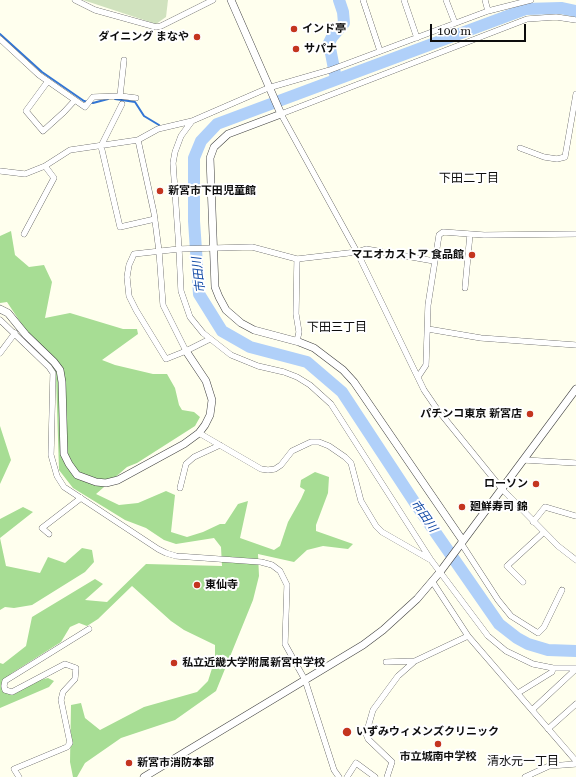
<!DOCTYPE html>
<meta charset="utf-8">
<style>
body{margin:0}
#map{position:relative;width:576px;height:777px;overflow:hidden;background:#ffe;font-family:"Roboto Serif",serif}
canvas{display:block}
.scale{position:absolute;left:430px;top:24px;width:96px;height:18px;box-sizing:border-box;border:2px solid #0d0d0d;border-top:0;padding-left:5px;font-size:12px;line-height:14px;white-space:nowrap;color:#0d0d0d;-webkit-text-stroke:3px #fff;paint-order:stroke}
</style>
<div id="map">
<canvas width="576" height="777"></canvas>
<div class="scale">100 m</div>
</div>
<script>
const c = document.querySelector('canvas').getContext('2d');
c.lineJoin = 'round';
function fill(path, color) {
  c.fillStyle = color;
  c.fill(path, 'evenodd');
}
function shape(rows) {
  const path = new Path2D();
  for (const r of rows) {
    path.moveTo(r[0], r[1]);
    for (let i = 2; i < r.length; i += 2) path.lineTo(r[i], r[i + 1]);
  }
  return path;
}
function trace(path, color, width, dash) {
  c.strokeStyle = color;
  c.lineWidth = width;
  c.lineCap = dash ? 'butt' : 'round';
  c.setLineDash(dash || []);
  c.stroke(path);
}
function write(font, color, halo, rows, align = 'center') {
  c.font = font + ' "Roboto Serif","Noto Sans JP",serif';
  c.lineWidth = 4;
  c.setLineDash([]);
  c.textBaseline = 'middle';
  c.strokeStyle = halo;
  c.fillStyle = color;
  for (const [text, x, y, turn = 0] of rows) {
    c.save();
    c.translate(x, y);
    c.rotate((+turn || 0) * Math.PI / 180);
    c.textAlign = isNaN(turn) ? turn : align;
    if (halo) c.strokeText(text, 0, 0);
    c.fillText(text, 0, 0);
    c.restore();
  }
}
fill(shape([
 [11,231,15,255,29,267,44,265,52,282,45,318,70,313,123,329,137,329,138,334,102,360,115,365,153,374,167,374,175,388,179,405,182,410,194,412,200,417,195,426,137,463,127,467,96,494,119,505,138,503,166,491,175,495,171,532,187,537,203,532,220,524,225,524,238,504,248,501,240,538,274,550,280,546,288,522,301,499,305,490,300,487,301,480,315,472,329,477,328,493,316,525,316,531,353,544,348,549,323,546,307,550,294,562,258,554,259,576,253,600,216,691,175,720,121,738,85,763,77,777,73,777,70,762,71,705,81,703,85,718,100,730,144,707,197,692,208,681,215,659,215,645,184,630,171,621,132,586,98,619,87,626,79,623,70,627,61,642,12,673,4,681,1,687,4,692,12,695,40,680,48,678,54,681,49,687,0,708,0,663,3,664,26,646,32,617,95,579,103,584,85,600,107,602,146,564,222,566,221,547,214,538,176,544,164,540,146,528,125,520,73,488,59,470,56,376,7,302,0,303,0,236],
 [0,426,11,460,0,484],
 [23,507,33,512,0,538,6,566,40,573,48,557,65,563,82,548,92,550,94,562,85,572,32,605,14,608,5,607,0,610,0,519]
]), '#a7dd94');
fill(shape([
 [83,0,168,0,166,17,156,24]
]), '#d0e2be');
trace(shape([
 [0,34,42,72,84,101,93,103,108,99],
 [115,99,135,102,144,116,159,125]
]), '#3376d4', 2);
trace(shape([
 [576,11,561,8,526,9,217,124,201,141,194,158,194,221,199,294,222,331,250,347,307,362,342,392,415,503,499,624,517,638,528,644,548,650,576,651],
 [336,79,329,43,332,37,344,23,343,12,339,0]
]), '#b0d0f9', 12);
const minor = shape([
 [75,0,95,10,156,27,161,26,213,0],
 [363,0,380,51],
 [404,0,417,38],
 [446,0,455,23],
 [485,0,488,11],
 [531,0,488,11,330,70,268,88,192,121,181,136,175,152,173,163,179,249,181,291,190,317,203,333,231,355,258,366,284,372,297,377,310,385,331,404,431,560,488,636,506,651,533,664,553,668,576,668],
 [576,20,556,17,527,19,281,114,357,252,424,390,437,409,502,489,558,546,576,560],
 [0,39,39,75,85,107,93,97,120,96,136,98],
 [48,81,26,111,43,131,64,112,75,100],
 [120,96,124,60],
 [122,104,101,146,120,227,155,219],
 [138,140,154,213,159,251,163,305,186,351],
 [520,148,544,157,557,159,565,157,576,94],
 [0,171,25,174,45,166,70,150,138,140,158,129,192,121],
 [24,234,54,178,45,166],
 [465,288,470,234],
 [0,320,49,367,53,373,51,455,57,476,64,487,158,549,166,553,176,556,261,562,272,565,280,571,287,585,285,644,305,680,334,770,339,777],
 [428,329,481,338,576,345],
 [210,339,186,351,166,359,136,310,129,296,127,277,129,265,134,254,179,249,252,247,297,259,357,252,366,249,434,261],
 [297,341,299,332,296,314,297,259],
 [0,353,15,333],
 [418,377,426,365,428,305,439,235,443,232,484,235,576,234],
 [199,433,261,469,268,470,275,469,281,465,292,451,311,442,319,442,329,446,345,457,351,463,361,501,376,526,382,532,429,559],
 [524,460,576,463],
 [180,488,186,464,194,457,220,445],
 [533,522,545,507,576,516],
 [49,534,42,528,81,498],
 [461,543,498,600,511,616,538,633,544,627,562,590],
 [432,581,468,636,576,761],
 [523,582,507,566,544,532],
 [386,662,415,661],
 [518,693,552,672,553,668],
 [532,710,576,669],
 [548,729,576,704],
 [19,777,14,769,67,747,70,743,61,700,63,692,75,679,76,668,65,664,12,692,5,690,4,686,5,681,89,629],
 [347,777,356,763,375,777],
 [387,777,392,762,368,739,366,734,373,710,398,676,415,661,468,636],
 [525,777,549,766,576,764]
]);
const tertiary = shape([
 [231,0,281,114,228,134,214,147,210,158,215,287,219,297,226,310,241,323,254,330,299,342,314,348,343,370,354,382,463,541],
 [0,309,8,313,26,335,54,362,60,370,62,382,64,454,69,464,77,475,96,482,106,483,118,480,184,444,199,433,205,425,210,415,212,400,206,381,186,351],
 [144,777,363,645,383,630,417,599,440,572,576,389]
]);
trace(minor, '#404040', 6);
trace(tertiary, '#404040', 8);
trace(minor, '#fff', 5.5);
trace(tertiary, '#fff', 7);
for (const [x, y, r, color] of [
 [294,29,4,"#c4351f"],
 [197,37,4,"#c4351f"],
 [296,49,4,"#c4351f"],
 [160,191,4,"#c4351f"],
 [472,255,4,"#c4351f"],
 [530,414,4,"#c4351f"],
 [536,484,4,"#c4351f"],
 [462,507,4,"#c4351f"],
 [197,585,4,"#c4351f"],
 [174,663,4,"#c4351f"],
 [347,732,5,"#c4351f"],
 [438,744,4,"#c4351f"],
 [129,763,4,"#c4351f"]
]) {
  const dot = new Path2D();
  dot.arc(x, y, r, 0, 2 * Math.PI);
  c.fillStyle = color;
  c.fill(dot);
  trace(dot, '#fff', 1.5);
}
write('bold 11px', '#0d0d0d', '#fff', [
 ["インド亭",302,29],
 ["ダイニング まなや",189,37,"right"],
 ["サパナ",304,49],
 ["新宮市下田児童館",168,191],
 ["マエオカストア 食品館",464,255,"right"],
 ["パチンコ東京 新宮店",522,414,"right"],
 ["ローソン",528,484,"right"],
 ["廻鮮寿司 錦",470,507],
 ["東仙寺",205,585],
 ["私立近畿大学附属新宮中学校",182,663],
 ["いずみウィメンズクリニック",356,732],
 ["市立城南中学校",438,757,"center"],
 ["新宮市消防本部",137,763]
], 'left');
write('12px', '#0d0d0d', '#fff', [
 ["下田二丁目",469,178],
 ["下田三丁目",337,327],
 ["清水元一丁目",523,761]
]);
write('italic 12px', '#1149a5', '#fff', [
 ["市田川",199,275,-97],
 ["市田川",424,516,55]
]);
</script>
